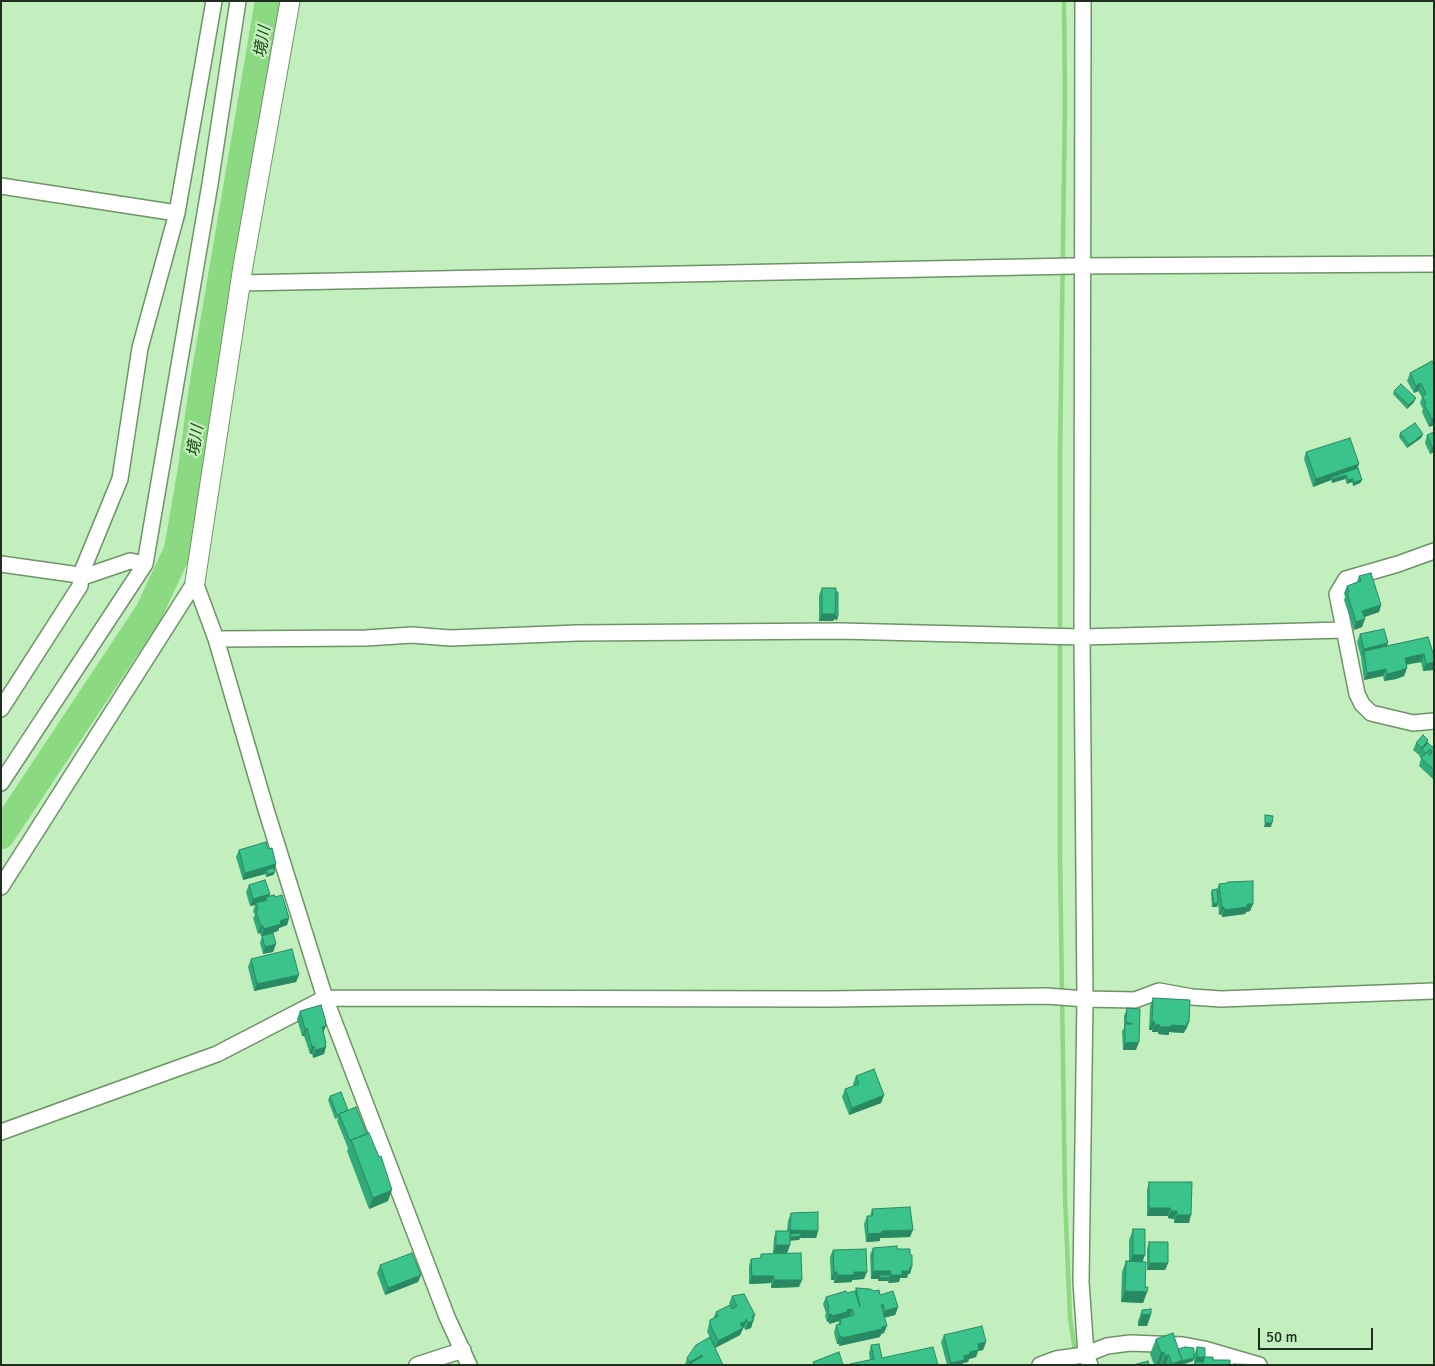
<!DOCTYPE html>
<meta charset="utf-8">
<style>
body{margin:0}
#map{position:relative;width:1435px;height:1366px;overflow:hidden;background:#c3eebd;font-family:Signika,sans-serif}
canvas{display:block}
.frame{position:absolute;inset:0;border:2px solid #1f2f1d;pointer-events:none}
.scale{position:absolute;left:1258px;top:1328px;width:115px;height:22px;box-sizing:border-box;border:2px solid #1f2f1d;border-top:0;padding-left:6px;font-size:15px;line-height:18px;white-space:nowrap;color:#1f2f1d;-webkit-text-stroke:4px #c3eebd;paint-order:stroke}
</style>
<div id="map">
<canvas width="1435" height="1366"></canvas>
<div class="frame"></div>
<div class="scale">50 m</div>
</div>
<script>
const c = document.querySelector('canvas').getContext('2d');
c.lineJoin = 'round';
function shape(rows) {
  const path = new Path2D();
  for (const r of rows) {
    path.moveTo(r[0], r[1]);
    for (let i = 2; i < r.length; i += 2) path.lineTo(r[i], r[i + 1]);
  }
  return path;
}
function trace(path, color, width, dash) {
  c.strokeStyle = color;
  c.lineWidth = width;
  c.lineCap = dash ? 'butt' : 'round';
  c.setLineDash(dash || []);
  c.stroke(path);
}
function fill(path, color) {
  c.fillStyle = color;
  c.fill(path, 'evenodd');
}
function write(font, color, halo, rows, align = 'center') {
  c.font = font + ' Signika,"Noto Sans JP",sans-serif';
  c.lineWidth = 4.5;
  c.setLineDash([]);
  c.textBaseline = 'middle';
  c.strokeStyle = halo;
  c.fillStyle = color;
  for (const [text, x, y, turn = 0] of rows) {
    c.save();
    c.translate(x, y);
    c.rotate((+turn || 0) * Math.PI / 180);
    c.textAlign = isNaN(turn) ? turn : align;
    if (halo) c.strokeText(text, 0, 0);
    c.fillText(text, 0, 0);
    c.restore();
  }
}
trace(shape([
 [1064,1,1065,101,1060,454,1060,856,1065,1198,1070,1318,1077,1365]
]), '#8bd981', 4.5);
trace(shape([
 [1,835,149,612,178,550,192,468,202,394,269,1]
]), '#8bd981', 28);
const minor = shape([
 [1083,1,1082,637,1085,999,1081,1282,1086,1354,1090,1365],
 [1,186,177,213],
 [240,283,1073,266,1434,264],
 [1434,551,1398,564,1346,579,1337,594,1357,694,1362,704,1371,713,1413,723,1434,721],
 [1,564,86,576,130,561,145,564],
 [195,582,216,639,267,813,325,998,447,1317,469,1365],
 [216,639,366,638,412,635,450,638,577,633,840,631,1082,637,1343,630],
 [1,709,80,586,81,574,120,479,140,348,177,213,214,1],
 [1,783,145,564,210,184,238,1],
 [1,887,195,582],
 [1,1132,217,1054,325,998,829,999,1047,996,1085,999,1135,1000,1159,991,1192,997,1221,999,1434,991],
 [417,1365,463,1350],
 [1040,1365,1056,1359,1084,1355,1107,1346,1130,1343,1183,1345,1204,1349,1259,1365]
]);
const tertiary = shape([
 [195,582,243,266,290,1]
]);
trace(minor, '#6d9467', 18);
trace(tertiary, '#6d9467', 21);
trace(minor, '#fff', 15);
trace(tertiary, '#fff', 19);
fill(shape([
 [1432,361,1434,425,1429,427,1422,412,1423,409,1420,403,1422,397,1418,391,1414,393,1407,381,1410,373],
 [1394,391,1414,402,1407,409,1393,394],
 [1434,432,1434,452,1430,454,1425,443,1427,435],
 [1400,433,1423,434,1421,438,1407,448,1399,437],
 [1306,452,1358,468,1362,480,1360,483,1353,486,1352,482,1347,484,1345,479,1332,483,1331,480,1313,487,1304,459],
 [1359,576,1381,605,1379,612,1364,617,1362,627,1354,630,1344,600,1345,597,1344,593,1347,586,1357,582],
 [822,588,838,616,837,620,834,619,833,621,819,621,819,595],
 [1360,634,1387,646,1434,656,1434,667,1433,670,1423,671,1421,662,1406,665,1407,668,1404,676,1396,679,1384,681,1383,676,1364,680,1361,658,1362,656,1361,657,1357,642],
 [1428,740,1427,744,1432,747,1434,746,1434,780,1419,766,1421,758,1419,756,1420,754,1419,755,1413,750,1416,743],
 [268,849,276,864,273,875,266,877,265,874,243,880,236,857,239,850],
 [1228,882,1253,904,1250,911,1246,912,1245,914,1222,917,1221,914,1219,915,1218,904,1217,907,1212,907,1211,893,1212,890,1217,890,1219,884,1227,883],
 [249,885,270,894,269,897,275,897,289,918,287,925,279,928,278,931,263,936,276,944,273,952,263,954,260,943,262,936,261,936,260,933,258,934,253,918,255,915,253,911,255,905,250,906,246,892],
 [251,959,299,975,296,982,254,991,248,967],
 [1153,998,1186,1030,1185,1030,1184,1033,1169,1032,1169,1035,1158,1034,1158,1032,1152,1032,1152,1030,1149,1030,1150,1006],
 [1127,1008,1136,1050,1123,1050,1122,1031,1124,1028,1124,1016],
 [300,1011,326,1022,323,1033,326,1045,324,1054,313,1058,312,1054,310,1054,304,1036,302,1036,297,1019],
 [856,1076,884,1095,881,1103,849,1115,842,1097,845,1089,854,1086,853,1084],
 [330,1096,348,1110,388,1201,369,1209,347,1151,348,1148,337,1121,338,1118,335,1119,328,1100],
 [1149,1182,1189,1223,1174,1223,1174,1219,1168,1218,1168,1216,1147,1216,1147,1190],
 [872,1209,910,1237,880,1238,880,1241,866,1242,864,1224,867,1216,870,1216],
 [791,1213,818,1231,816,1238,800,1238,799,1240,790,1240,790,1245,787,1253,773,1253,774,1238,776,1231,787,1231,788,1221],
 [1133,1229,1143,1262,1145,1287,1147,1292,1143,1303,1121,1302,1122,1272,1126,1261,1129,1261,1129,1240],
 [1149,1242,1168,1263,1165,1270,1147,1270,1147,1249],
 [873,1248,897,1249,910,1274,908,1274,907,1278,900,1278,899,1282,888,1283,889,1281,878,1281,878,1279,871,1279,870,1255],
 [833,1250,864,1279,852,1280,852,1282,834,1283,834,1280,831,1280,830,1257],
 [761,1254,799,1287,771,1288,771,1283,749,1284,749,1266,751,1259,760,1258],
 [380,1265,421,1275,418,1282,385,1295,377,1273],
 [856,1288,874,1291,898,1307,895,1315,884,1318,884,1333,881,1334,880,1337,839,1346,839,1344,837,1344,834,1333,836,1325,838,1325,839,1321,829,1324,829,1322,827,1322,825,1316,826,1313,823,1304,826,1297,847,1293,855,1291],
 [732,1296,753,1319,751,1328,745,1330,744,1327,740,1335,715,1348,723,1365,685,1365,687,1358,710,1337,707,1332,710,1320,713,1319,716,1312,730,1305,729,1304],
 [1142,1310,1151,1314,1147,1326,1138,1326,1138,1321],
 [944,1335,986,1342,983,1350,978,1351,976,1357,969,1359,968,1362,963,1363,962,1365,947,1365,941,1342],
 [1156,1339,1178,1349,1194,1355,1197,1347,1204,1357,1230,1365,1194,1365,1194,1358,1193,1361,1181,1365,1154,1365,1150,1354],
 [871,1345,882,1358,938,1365,850,1365,850,1364,870,1360,869,1353]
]), '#32a978');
fill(shape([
 [1421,383,1418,391,1414,393,1416,386],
 [1416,398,1414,402,1407,409,1409,405],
 [1434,418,1434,425,1429,427,1432,419],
 [1423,434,1421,438,1407,448,1409,445],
 [1434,446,1434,452,1430,454,1432,447],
 [1359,464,1356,471,1346,475,1345,479,1332,483,1333,479,1332,477,1331,480,1313,487,1316,479],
 [1353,479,1352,482,1347,484,1348,480],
 [1362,480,1360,483,1353,486,1354,482],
 [1381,605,1379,612,1359,619,1362,611],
 [822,614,836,614,838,616,837,620,834,619,833,621,819,621],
 [1365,619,1362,627,1354,630,1356,622],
 [1388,643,1385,651,1364,651,1362,656,1361,657,1364,649],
 [1424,654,1421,662,1402,665,1405,658],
 [1434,662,1433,670,1423,671,1426,664],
 [1407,668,1404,676,1396,679,1384,681,1387,674],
 [1386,669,1383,676,1364,680,1367,673],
 [1428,740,1426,748,1422,749,1419,755,1422,748],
 [1265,823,1272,823,1271,827,1264,827],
 [276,864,274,872,266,870,265,874,243,880,245,873],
 [275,872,273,875,266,877,268,874],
 [270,894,267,901,266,897,265,902,256,903,255,905,250,906,253,899],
 [1218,903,1217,907,1212,907,1214,904],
 [1247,904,1253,904,1250,911,1246,912,1245,914,1222,917,1224,910],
 [1222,907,1224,907,1221,914,1219,915],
 [289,918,287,925,279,928,278,931,261,936,264,929,280,921],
 [261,926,263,926,260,933,258,934],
 [276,944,273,952,263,954,265,947],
 [299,975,296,982,254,991,257,984],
 [326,1022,325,1026,326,1026,323,1033,322,1027,325,1023],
 [1152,1022,1155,1022,1152,1030,1149,1030],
 [1187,1022,1189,1022,1186,1030,1185,1030,1184,1033,1169,1032,1169,1035,1158,1034,1160,1027],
 [1155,1025,1160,1025,1158,1032,1152,1032],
 [307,1028,304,1036,302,1036,305,1029],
 [1139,1042,1136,1050,1123,1050,1125,1043],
 [325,1043,326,1043,325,1048,326,1047,324,1054,313,1058,315,1050],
 [314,1046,312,1054,310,1054,312,1047],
 [884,1095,881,1103,849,1115,852,1108],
 [392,1190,388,1201,369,1209,373,1198],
 [1149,1208,1170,1208,1168,1216,1147,1216],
 [1171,1211,1177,1211,1174,1219,1168,1218],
 [1177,1215,1191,1215,1189,1223,1174,1223],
 [790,1230,818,1231,816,1238,800,1238,799,1240,788,1241],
 [913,1230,910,1237,880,1238,880,1241,866,1242,868,1234,882,1231],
 [776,1245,790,1245,787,1253,773,1253],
 [1133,1255,1145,1255,1141,1266,1128,1266],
 [1149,1263,1168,1263,1165,1270,1147,1270],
 [910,1267,912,1267,910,1274,908,1274,907,1278,900,1278,899,1282,888,1283,891,1275],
 [873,1271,891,1271,888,1281,878,1281,880,1275,878,1279,871,1279],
 [834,1272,837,1272,834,1280,831,1280],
 [854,1272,867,1272,864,1279,852,1280,852,1282,834,1283,837,1275],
 [421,1275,418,1282,385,1295,388,1288],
 [752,1276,774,1276,771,1283,749,1284],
 [774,1280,802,1280,799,1287,771,1288],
 [1125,1291,1147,1292,1143,1303,1121,1302],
 [898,1307,895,1315,882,1318,885,1311],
 [852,1309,849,1316,840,1319,839,1321,829,1324,832,1316],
 [832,1314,829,1322,827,1322,829,1315],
 [1151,1314,1147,1326,1138,1326,1142,1315],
 [755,1315,751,1328,745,1330,752,1316],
 [746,1321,740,1335,715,1348,718,1341,740,1324],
 [887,1326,884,1333,881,1334,880,1337,839,1346,842,1338],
 [842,1336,839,1344,837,1344,840,1337],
 [986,1342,983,1350,978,1351,976,1357,969,1359,968,1362,963,1363,962,1365,950,1365,951,1363,970,1352,978,1344],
 [1164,1352,1160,1365,1156,1365,1161,1353],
 [702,1355,699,1362,691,1363,691,1365,689,1365,690,1362],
 [1169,1355,1165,1365,1162,1365,1165,1356],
 [1197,1357,1205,1357,1202,1364,1195,1362,1194,1364],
 [1194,1358,1193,1361,1181,1365,1172,1365,1177,1362]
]), '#298962');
const building = shape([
 [1432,361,1434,365,1434,418,1432,419,1424,404,1426,403,1422,396,1426,394,1421,383,1416,386,1410,373,1432,361],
 [1401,384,1416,398,1409,405,1394,391,1401,384],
 [1415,423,1423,434,1409,445,1400,433,1415,423],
 [1434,432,1434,446,1432,447,1427,435,1434,432],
 [1350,438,1359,464,1316,479,1306,452,1350,438],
 [1358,468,1362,480,1354,482,1353,479,1348,480,1346,475,1333,479,1332,477,1358,468],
 [1371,573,1381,605,1362,611,1365,619,1356,622,1347,593,1349,592,1347,586,1361,581,1359,576,1371,573],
 [822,588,836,588,836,614,822,614,822,588],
 [836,592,838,592,838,616,835,616,836,592],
 [1384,629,1388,643,1364,649,1360,634,1384,629],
 [1428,637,1434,656,1434,662,1426,664,1424,654,1405,658,1407,668,1399,671,1387,674,1386,669,1367,673,1364,651,1428,637],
 [1423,735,1428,740,1422,748,1416,743,1423,735],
 [1428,743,1432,747,1434,746,1434,770,1421,758,1427,752,1430,755,1432,752,1430,749,1426,753,1422,749,1428,743],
 [1265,815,1273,816,1272,823,1265,823,1265,815],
 [266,842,268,849,272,848,276,864,245,873,239,850,266,842],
 [274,868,275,872,268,874,266,870,274,868],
 [265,880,270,894,253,899,249,885,265,880],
 [1253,881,1253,904,1247,904,1247,907,1224,910,1224,907,1222,907,1219,884,1228,883,1228,882,1253,881],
 [1217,889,1218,903,1214,904,1212,890,1217,889],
 [274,895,275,897,282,895,289,918,280,921,281,924,264,929,263,926,261,926,256,911,258,910,256,903,267,900,266,897,274,895],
 [273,933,276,944,265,947,262,936,273,933],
 [292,949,299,975,257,984,251,959,292,949],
 [1153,998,1190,1000,1189,1022,1187,1022,1187,1026,1171,1025,1171,1027,1160,1027,1160,1025,1155,1025,1155,1022,1152,1022,1153,998],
 [321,1005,326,1022,325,1023,326,1026,322,1027,326,1043,325,1043,326,1047,315,1050,314,1046,312,1047,307,1028,305,1029,300,1011,321,1005],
 [1127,1008,1140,1009,1139,1042,1125,1043,1125,1024,1133,1024,1126,1022,1127,1008],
 [874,1069,884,1095,852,1108,845,1089,859,1084,856,1076,874,1069],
 [341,1092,348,1110,337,1115,330,1096,341,1092],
 [356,1107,367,1134,351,1140,351,1141,350,1141,339,1114,356,1107],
 [369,1133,379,1157,381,1156,392,1190,373,1198,351,1140,369,1133],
 [1149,1182,1192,1182,1191,1215,1177,1215,1177,1211,1171,1211,1170,1208,1149,1208,1149,1182],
 [910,1207,913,1230,882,1231,882,1233,868,1234,867,1216,873,1216,872,1209,910,1207],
 [818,1212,818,1231,790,1230,791,1213,818,1212],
 [1133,1229,1145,1229,1145,1255,1133,1255,1133,1229],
 [776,1231,790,1231,790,1245,776,1245,776,1231],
 [801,1233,801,1236,790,1237,790,1234,801,1233],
 [1149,1242,1168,1242,1168,1263,1149,1263,1149,1242],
 [897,1246,897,1249,910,1249,910,1255,912,1255,912,1267,910,1267,909,1271,902,1271,902,1275,891,1275,891,1271,873,1271,873,1248,897,1246],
 [866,1249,867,1272,854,1272,854,1275,837,1275,837,1272,834,1272,833,1250,866,1249],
 [412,1253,421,1275,388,1288,380,1265,412,1253],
 [801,1253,802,1280,774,1280,774,1276,752,1276,751,1259,761,1258,761,1254,801,1253],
 [1126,1261,1146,1262,1145,1287,1148,1287,1147,1292,1125,1291,1126,1261],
 [880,1275,890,1275,890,1277,880,1278,880,1275],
 [856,1288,870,1289,874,1291,879,1290,880,1295,893,1291,898,1307,885,1311,883,1304,881,1305,887,1326,882,1327,882,1329,842,1338,842,1336,840,1337,836,1325,841,1324,840,1319,854,1315,852,1309,847,1310,847,1312,832,1316,832,1314,829,1315,828,1309,829,1308,826,1297,846,1291,847,1293,855,1291,860,1307,856,1288],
 [744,1294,755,1315,752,1316,754,1320,748,1323,746,1319,746,1321,740,1324,743,1328,718,1341,710,1324,710,1320,718,1316,716,1312,730,1305,732,1309,737,1306,732,1296,744,1294],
 [1151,1309,1151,1314,1142,1315,1142,1310,1151,1309],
 [982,1326,986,1342,978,1344,979,1350,970,1352,970,1354,964,1356,964,1360,951,1363,944,1335,982,1326],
 [1173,1333,1182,1360,1172,1364,1169,1355,1165,1356,1164,1352,1161,1353,1156,1339,1173,1333],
 [710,1337,723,1365,692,1365,691,1363,703,1356,702,1355,690,1362,687,1358,696,1345,710,1337],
 [879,1344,882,1358,933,1347,938,1365,850,1365,850,1364,874,1359,871,1345,879,1344],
 [1185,1347,1194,1348,1194,1358,1181,1361,1182,1360,1178,1349,1185,1347],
 [1197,1347,1205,1348,1205,1357,1197,1357,1197,1347],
 [839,1352,843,1365,814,1365,813,1362,839,1352],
 [1204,1357,1213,1357,1213,1360,1230,1360,1230,1365,1195,1365,1195,1362,1204,1362,1204,1357],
 [1148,1361,1149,1365,1133,1365,1148,1361],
 [1234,1364,1264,1365,1234,1365,1234,1364]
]);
fill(building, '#3ac48c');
trace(building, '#298962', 1);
write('italic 16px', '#14490e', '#c3eebd', [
 ["境川",263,42,-81],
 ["境川",196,441,-81]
]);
</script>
